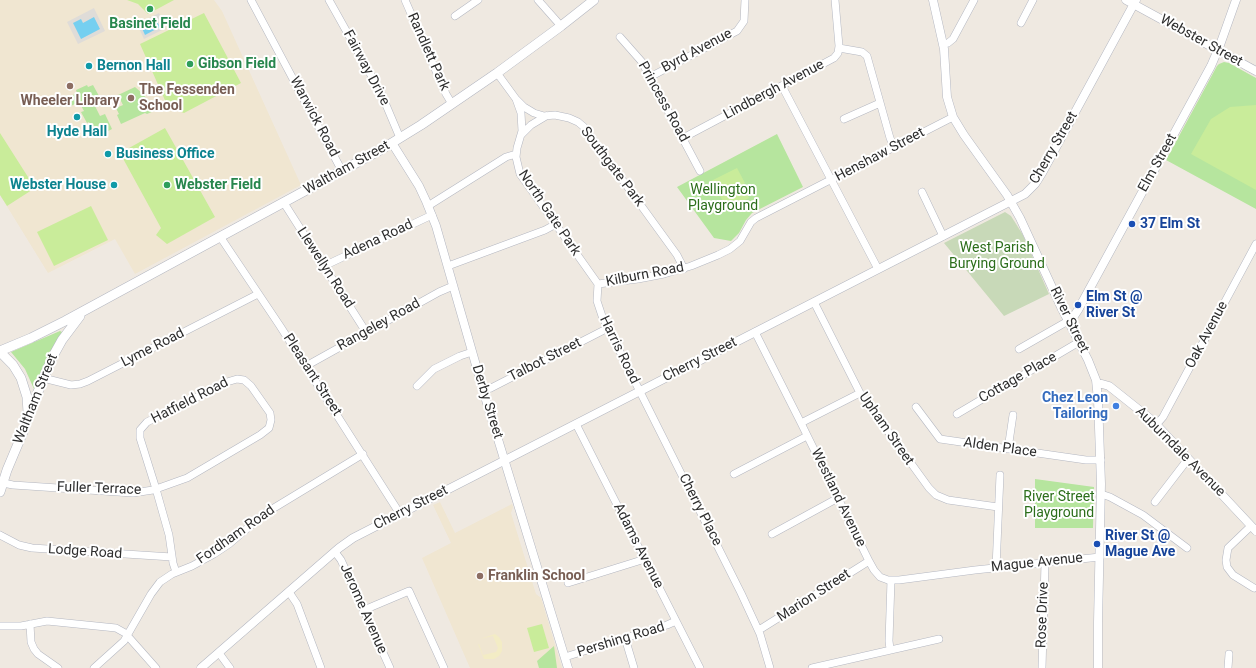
<!DOCTYPE html>
<style>
body{margin:0}
canvas{display:block;background:#efe9e1}
</style>
<canvas width="1256" height="668"></canvas>
<script>
const c = document.querySelector('canvas').getContext('2d');
c.lineJoin = 'round';
function fill(path, color) {
  c.fillStyle = color;
  c.fill(path, 'evenodd');
}
function shape(rows) {
  const path = new Path2D();
  for (const r of rows) {
    path.moveTo(r[0], r[1]);
    for (let i = 2; i < r.length; i += 2) path.lineTo(r[i], r[i + 1]);
  }
  return path;
}
function trace(path, color, width, dash) {
  c.strokeStyle = color;
  c.lineWidth = width;
  c.lineCap = dash ? 'butt' : 'round';
  c.setLineDash(dash || []);
  c.stroke(path);
}
function write(font, color, halo, rows, align = 'center') {
  c.font = font + ' Roboto,sans-serif';
  c.lineWidth = 4;
  c.setLineDash([]);
  c.textBaseline = 'middle';
  c.strokeStyle = halo;
  c.fillStyle = color;
  for (const [text, x, y, turn = 0] of rows) {
    c.save();
    c.translate(x, y);
    c.rotate((+turn || 0) * Math.PI / 180);
    c.textAlign = isNaN(turn) ? turn : align;
    if (halo) c.strokeText(text, 0, 0);
    c.fillText(text, 0, 0);
    c.restore();
  }
}
fill(shape([
 [0,0,214,0,222,11,301,185,135,274,115,239,48,273,0,195],
 [440,502,455,533,512,504,513,507,511,513,536,594,541,598,562,668,470,668,422,558,451,543,433,505]
]), '#f0e6d1');
fill(shape([
 [1224,62,1229,63,1256,78,1256,209,1166,160,1217,66,1219,64],
 [87,85,88,87,93,85,99,96,97,97,99,102,94,104,100,116,105,114,112,129,97,137,89,122,87,123,81,112,84,111,79,102,69,107,64,97,68,95,69,97,77,93,76,90],
 [135,87,143,94,154,108,154,111,147,114,145,113,121,124,117,115,119,114,116,108,123,105,118,95],
 [777,134,803,187,752,213,746,220,739,233,731,241,714,238,677,187],
 [60,331,62,332,53,347,35,389,34,389,25,369,11,352],
 [1035,479,1094,487,1093,528,1035,528],
 [554,646,557,668,539,668,537,661]
]), '#b6e59e');
fill(shape([
 [495,634,499,637,502,642,502,651,499,656,494,659,484,659,478,644,479,644,483,655,496,652,498,648,493,636,480,639]
]), '#f3ecc5');
fill(shape([
 [1005,212,1011,216,1023,235,1049,294,1004,316,944,243]
]), '#c8d9b8');
fill(shape([
 [127,0,174,0,148,14,138,4],
 [204,13,241,83,184,113,168,107,140,44],
 [1256,105,1256,190,1191,154,1211,119,1230,107],
 [165,128,215,217,167,244,156,235,161,228,120,153],
 [0,133,35,188,7,206,0,195],
 [737,168,745,183,742,185,749,198,727,209,720,196,739,186,716,197,709,182],
 [91,206,108,240,54,266,37,232],
 [542,624,549,648,534,652,527,628]
]), '#c9ec9a');
fill(shape([
 [94,8,105,31,78,44,67,22],
 [159,13,166,28,144,39,137,24]
]), '#dfdcd8');
fill(shape([
 [94,17,100,29,81,39,73,23,81,19,83,23],
 [156,20,160,27,145,35,141,26]
]), '#75cff0');
const minor = shape([
 [251,0,342,171],
 [329,0,381,93,400,138],
 [405,0,446,94,452,104],
 [538,0,561,26],
 [455,16,478,0],
 [1021,23,1033,0],
 [620,37,642,62,700,171],
 [943,44,948,43,953,39,974,0],
 [839,48,862,52,867,56,890,138,894,147],
 [497,73,516,99,521,113,522,131,517,148,516,157,520,174,598,284],
 [650,77,737,31,744,21,745,0],
 [782,86,878,269],
 [516,99,524,107,534,113,544,116,555,115,569,118,578,122,584,127,677,255,684,269],
 [844,119,880,103],
 [521,135,531,125,546,116],
 [683,138,834,58,838,53,839,46,835,0],
 [922,192,943,236],
 [284,203,366,332],
 [428,206,506,157,516,154],
 [221,238,280,326,400,514],
 [324,266,432,215],
 [448,266,545,230,556,224],
 [598,284,597,301,602,316,741,593,760,634,770,668],
 [598,284,638,279,664,274,691,266,718,255,730,249,740,241,751,222,756,218,953,117],
 [814,302,860,393,929,488,936,495,948,500,998,507],
 [755,332,801,423,869,561,874,570,880,577,888,580,899,580,975,570,1100,557],
 [1019,349,1068,321],
 [306,366,439,292,453,286],
 [43,378,71,385,80,384,88,381,258,294],
 [417,386,434,369,460,356,472,352],
 [483,390,491,388,608,328],
 [916,407,940,439,1086,460,1101,460],
 [957,414,1079,342],
 [801,423,860,393],
 [576,424,700,668],
 [1156,425,1163,417,1256,244],
 [1008,449,1013,415],
 [734,474,807,436],
 [3,483,13,485,133,493,153,490,156,489,184,479,187,478,260,435,269,428,271,420,270,413,251,386,244,380,237,379,227,382,147,422,140,430,140,438,156,489,169,535,173,563,176,572],
 [1101,494,1110,497,1143,515,1187,548],
 [1155,502,1188,459],
 [1251,526,1228,548,1226,560,1227,567,1233,575,1254,588],
 [772,534,838,498],
 [0,535,19,545,32,548,172,557],
 [335,552,341,560,390,668],
 [996,568,1000,475],
 [568,583,645,559],
 [289,592,297,604,321,668],
 [364,610,409,591,444,668],
 [30,624,31,642,34,649,38,654,58,668],
 [0,626,21,626,47,621,116,628,125,633,156,668],
 [759,630,869,561],
 [625,638,634,668],
 [890,649,889,641,891,580],
 [219,653,230,668],
 [565,657,667,625,676,621],
 [94,668,124,641,151,594,160,582,172,574,192,566,214,554,229,544,264,514,363,454],
 [812,668,939,639],
 [1042,668,1045,563],
 [1228,668,1229,654]
]);
const tertiary = shape([
 [933,0,944,49,947,97,953,117,964,135,1007,195,1020,218,1062,309,1088,360,1096,380,1098,399,1101,484,1098,622,1098,668],
 [1126,0,1256,71],
 [392,143,419,186,426,201,436,226,486,400,568,668],
 [1068,321,1074,316,1078,310,1211,66,1220,45,1236,0],
 [1097,384,1102,384,1109,386,1153,421,1256,531],
 [201,668,339,548,353,538,1025,194,1035,184,1042,173,1136,0]
]);
const secondary = shape([
 [0,351,31,338,65,321,382,149,421,125,497,73,561,26,594,0],
 [0,352,13,365,21,378,27,397,28,412],
 [0,492,7,470,23,432,28,416,52,358,62,340,80,316]
]);
trace(minor, '#b4b7c1', 8);
trace(tertiary, '#b4b7c1', 9);
trace(secondary, '#b4b7c1', 10);
trace(minor, '#fff', 7);
trace(tertiary, '#fff', 8);
trace(secondary, '#fff', 9);
for (const [x, y, r, color] of [
 [150,9,4,"#2e9e5b"],
 [190,64,4,"#2e9e5b"],
 [89,66,4,"#0f9aa8"],
 [70,86,4,"#8d6e63"],
 [131,98,4,"#8d6e63"],
 [77,117,4,"#0f9aa8"],
 [108,154,4,"#0f9aa8"],
 [114,185,4,"#0f9aa8"],
 [167,185,4,"#2e9e5b"],
 [1132,224,4,"#1a4fb4"],
 [1078,305,4,"#1a4fb4"],
 [1116,406,4,"#3f7fe0"],
 [1097,544,4,"#1a4fb4"],
 [480,576,4,"#8d6e63"]
]) {
  const dot = new Path2D();
  dot.arc(x, y, r, 0, 2 * Math.PI);
  c.fillStyle = color;
  c.fill(dot);
  trace(dot, '#fff', 1.5);
}
write('bold 14px', '#27864d', '#fff', [
 ["Basinet Field",150,24,"center"],
 ["Gibson Field",198,64],
 ["Webster Field",175,185]
], 'left');
write('14px', '#2e2e2e', '#fff', [
 ["Webster Street",1201,41,29],
 ["Byrd Avenue",697,51,-28],
 ["Randlett Park",428,52,66],
 ["Fairway Drive",366,68,62],
 ["Lindbergh Avenue",774,90,-28],
 ["Princess Road",663,102,61],
 ["Warwick Road",314,117,62],
 ["Cherry Street",1054,148,-60],
 ["Henshaw Street",880,155,-28],
 ["Elm Street",1158,163,-61],
 ["Southgate Park",612,167,53],
 ["Waltham Street",347,168,-29],
 ["North Gate Park",549,213,56],
 ["Adena Road",378,240,-25],
 ["Llewellyn Road",325,268,57],
 ["Kilburn Road",645,275,-11],
 ["River Street",1069,320,64],
 ["Rangeley Road",379,325,-29],
 ["Oak Avenue",1207,335,-62],
 ["Lyme Road",153,348,-27],
 ["Harris Road",619,350,64],
 ["Talbot Street",545,360,-27],
 ["Cherry Street",700,360,-27],
 ["Pleasant Street",312,375,57],
 ["Cottage Place",1018,378,-30],
 ["Waltham Street",36,399,-68],
 ["Hatfield Road",190,401,-27],
 ["Derby Street",487,402,73],
 ["Upham Street",886,429,55],
 ["Alden Place",1000,448,8],
 ["Auburndale Avenue",1180,452,45],
 ["Fuller Terrace",99,489,2],
 ["Westland Avenue",838,498,64],
 ["Cherry Street",411,508,-27],
 ["Cherry Place",700,510,63],
 ["Fordham Road",236,535,-35],
 ["Adams Avenue",638,546,63],
 ["Lodge Road",85,552,4],
 ["Mague Avenue",1037,563,-6],
 ["Marion Street",814,596,-33],
 ["Jerome Avenue",363,609,66],
 ["Rose Drive",1043,615,-88],
 ["Pershing Road",621,640,-17]
]);
write('bold 14px', '#0d838f', '#fff', [
 ["Bernon Hall",97,66],
 ["Hyde Hall",77,132,"center"],
 ["Business Office",116,154],
 ["Webster House",106,185,"right"]
], 'left');
write('bold 14px', '#785e54', '#fff', [
 ["The Fessenden",139,90],
 ["School",139,106],
 ["Wheeler Library",70,101,"center"],
 ["Franklin School",488,576]
], 'left');
write('14px', '#2c6e1b', '#fff', [
 ["Wellington",723,190],
 ["Playground",723,206],
 ["West Parish",997,248],
 ["Burying Ground",997,264],
 ["River Street",1059,497],
 ["Playground",1059,513]
]);
write('bold 14px', '#164399', '#fff', [
 ["37 Elm St",1140,224],
 ["Elm St @",1086,297],
 ["River St",1086,313],
 ["River St @",1105,536],
 ["Mague Ave",1105,552]
], 'left');
write('bold 14px', '#366cbe', '#fff', [
 ["Chez Leon",1108,398],
 ["Tailoring",1108,414]
], 'right');
</script>
